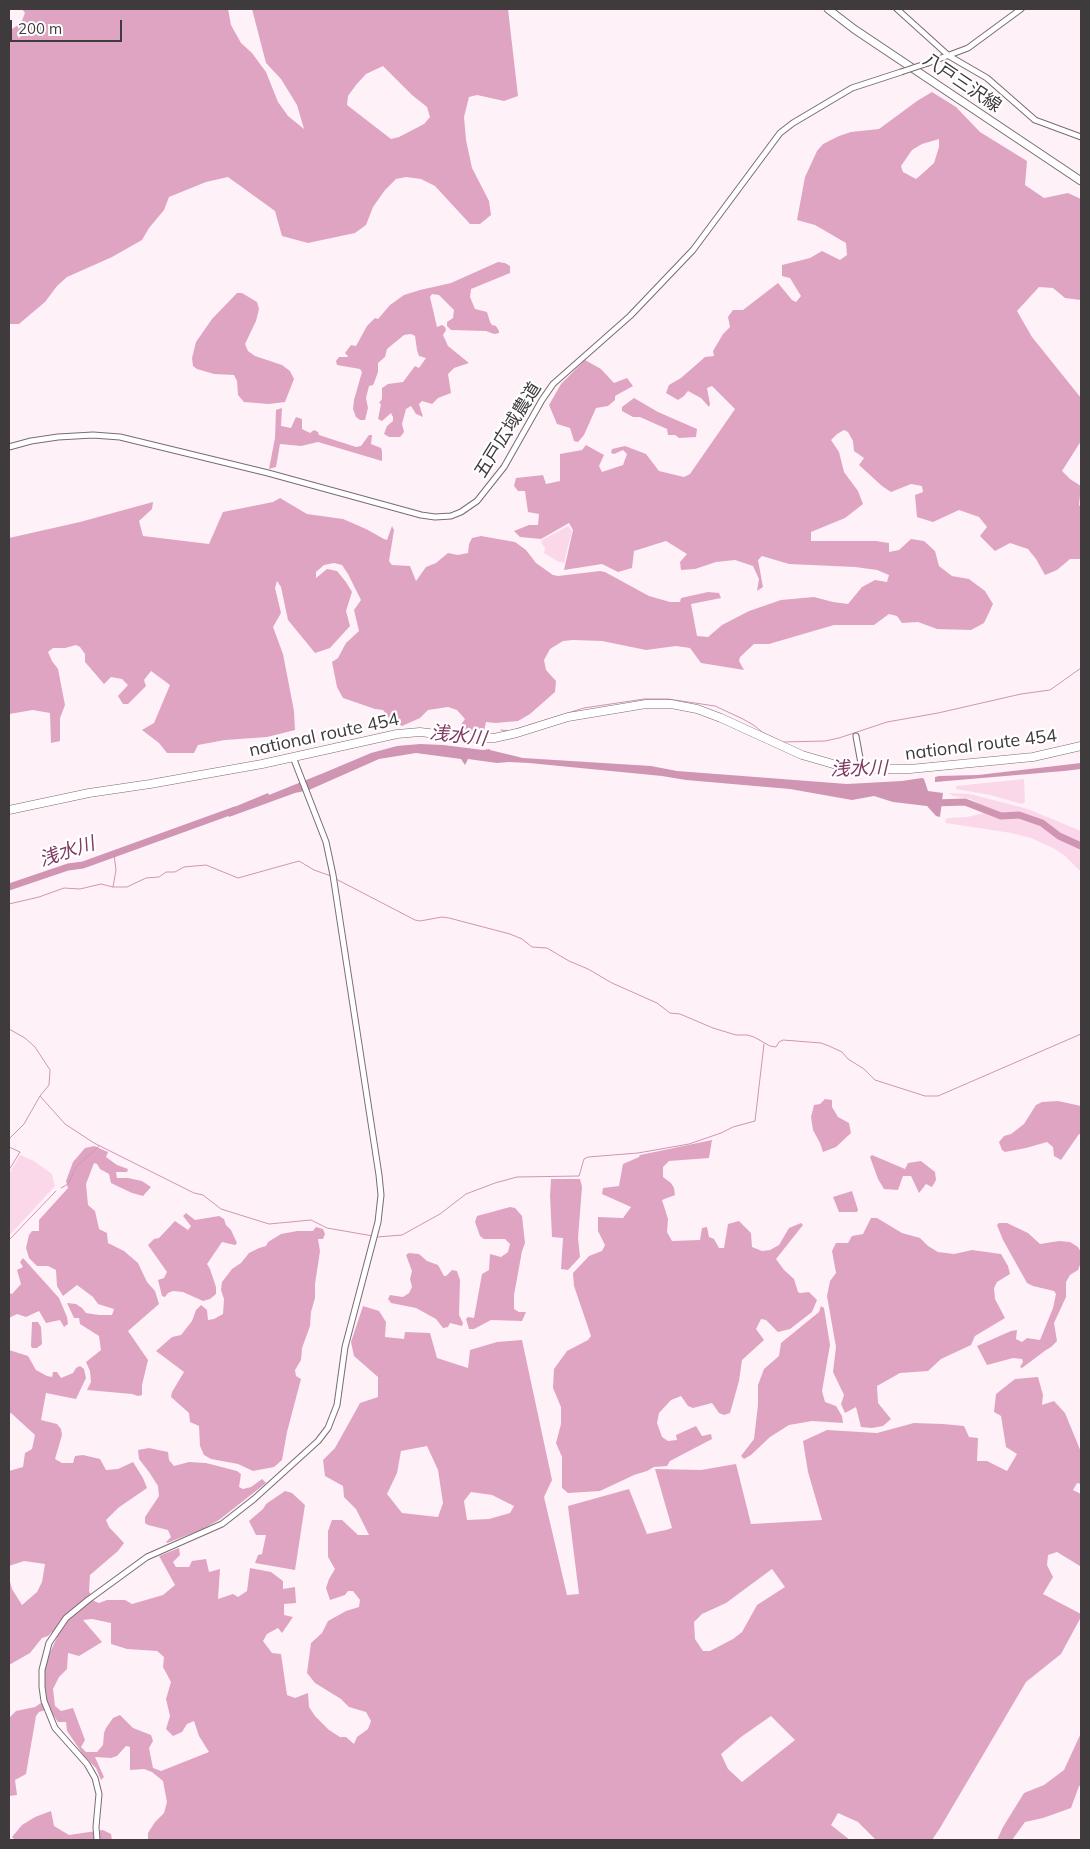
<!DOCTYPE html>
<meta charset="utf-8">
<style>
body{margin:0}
#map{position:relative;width:1090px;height:1849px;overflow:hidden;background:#fff1f8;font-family:Mulish,sans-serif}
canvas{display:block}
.frame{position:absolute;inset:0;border:10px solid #3f3a3c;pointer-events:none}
.scale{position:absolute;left:10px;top:20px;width:112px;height:22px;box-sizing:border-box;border:2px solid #3f3a3c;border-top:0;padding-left:6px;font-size:15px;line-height:18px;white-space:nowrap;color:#3f3a3c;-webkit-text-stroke:4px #fff;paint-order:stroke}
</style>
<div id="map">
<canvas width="1090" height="1849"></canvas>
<div class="frame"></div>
<div class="scale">200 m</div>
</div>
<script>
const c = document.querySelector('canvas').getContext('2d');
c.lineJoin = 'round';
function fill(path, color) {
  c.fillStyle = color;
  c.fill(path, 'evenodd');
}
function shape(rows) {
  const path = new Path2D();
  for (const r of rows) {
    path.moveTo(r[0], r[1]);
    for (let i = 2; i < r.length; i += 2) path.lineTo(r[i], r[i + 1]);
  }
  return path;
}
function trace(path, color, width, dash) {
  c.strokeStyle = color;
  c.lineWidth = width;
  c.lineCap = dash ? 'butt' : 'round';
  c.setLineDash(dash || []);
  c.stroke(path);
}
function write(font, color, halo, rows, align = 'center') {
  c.font = font + ' Mulish,"Noto Sans JP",sans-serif';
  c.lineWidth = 4.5;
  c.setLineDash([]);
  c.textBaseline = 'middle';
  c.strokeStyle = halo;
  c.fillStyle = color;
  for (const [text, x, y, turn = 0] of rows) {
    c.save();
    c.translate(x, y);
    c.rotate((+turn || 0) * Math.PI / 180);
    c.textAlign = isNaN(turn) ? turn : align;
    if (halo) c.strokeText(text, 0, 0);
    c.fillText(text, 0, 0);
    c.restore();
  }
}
fill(shape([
 [568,526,572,531,564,563,557,561,544,553,545,548,541,543,542,540],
 [1024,779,1025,802,1022,804,990,795,956,789,956,786],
 [948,793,970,794,1028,809,1081,831,1081,872,1065,856,1053,848,1031,838,1011,833,946,823,945,820,948,818,967,817,984,813,981,805,971,799,954,796],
 [20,1155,34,1161,52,1174,55,1186,9,1236,9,1174]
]), '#fbd8e9');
fill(shape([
 [22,9,228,9,231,25,241,43,252,53,266,72,278,102,288,116,304,129,297,105,281,79,266,63,252,9,508,9,518,96,504,101,477,95,469,97,464,117,466,140,472,168,489,201,491,215,480,224,470,224,435,186,421,179,406,177,396,179,385,190,373,207,366,225,355,233,308,243,282,236,275,211,228,177,206,182,169,197,164,210,149,228,142,240,112,257,67,277,57,286,45,302,19,324,9,324,9,27,12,29,21,23,25,13],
 [383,66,412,95,427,107,430,117,424,124,399,137,391,139,347,105,348,96,356,85,366,74],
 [932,92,956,107,980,132,1027,161,1025,185,1044,198,1068,193,1081,199,1081,300,1065,298,1053,288,1039,287,1017,311,1032,337,1081,398,1081,441,1062,471,1070,479,1081,486,1079,505,1081,507,1081,559,1070,559,1057,570,1045,575,1036,559,1028,549,1010,543,995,551,980,536,987,527,979,517,959,510,933,522,917,517,915,495,923,492,922,486,911,484,891,492,882,486,859,465,864,458,854,451,853,441,848,432,844,430,837,434,831,440,839,452,844,472,858,491,863,504,845,518,811,532,811,541,876,541,889,543,889,552,899,550,911,539,924,541,935,551,939,566,952,576,969,579,985,591,993,604,984,623,971,630,937,629,918,622,902,623,897,616,889,614,874,625,834,625,769,644,754,644,740,657,739,661,744,670,701,663,690,648,676,646,646,650,602,641,573,640,563,641,550,649,544,660,546,670,556,681,555,692,530,714,518,721,495,723,486,722,484,731,480,733,462,732,460,726,465,719,457,710,448,707,428,710,420,718,402,726,389,718,383,710,375,709,343,698,337,687,332,662,338,658,346,643,359,631,354,610,361,600,348,574,342,565,334,563,324,565,316,572,316,578,327,569,337,571,346,582,352,592,346,611,350,626,330,648,315,653,288,620,281,587,277,581,275,588,281,613,273,627,283,654,294,711,295,730,267,737,225,740,198,745,194,753,167,753,159,743,142,730,154,723,170,685,151,671,144,680,146,686,128,704,123,704,118,696,128,685,122,679,111,677,104,684,85,662,85,654,80,647,76,645,65,648,53,648,48,652,52,661,58,669,65,705,60,718,60,741,51,743,50,713,33,710,9,714,9,538,80,522,153,502,152,509,139,521,143,536,209,544,223,512,273,502,280,498,307,514,343,519,366,529,384,539,387,540,392,526,394,530,389,561,392,565,410,566,416,581,426,567,436,563,448,553,458,555,468,553,469,544,472,538,481,536,515,542,526,550,536,563,553,575,558,576,600,571,605,572,649,596,670,602,680,602,681,598,708,592,719,593,721,598,691,604,697,636,708,637,722,625,749,611,781,600,814,597,833,602,848,604,862,587,875,580,887,582,889,575,877,570,855,567,789,564,762,556,758,560,763,587,757,591,759,579,753,566,735,560,716,562,695,569,681,570,680,562,687,554,666,541,634,551,632,568,618,572,602,564,564,570,573,530,569,523,541,539,520,537,514,531,529,525,538,525,539,514,528,512,525,491,518,491,514,486,516,478,543,475,546,484,560,481,560,454,582,450,586,445,604,455,599,466,602,472,623,465,627,454,623,450,614,454,611,453,612,449,625,446,646,454,659,471,684,477,690,474,735,409,712,386,707,388,710,404,709,407,701,398,688,391,684,396,678,400,666,393,669,385,681,378,705,357,714,356,713,351,723,334,730,327,728,317,733,310,743,310,778,283,792,300,796,302,801,296,790,278,782,276,782,265,810,258,822,251,840,260,847,255,846,243,815,225,797,220,805,177,817,151,823,144,839,136,851,132,879,129,917,101],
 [939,139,939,147,934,163,923,173,916,179,903,172,901,166,912,150,922,144],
 [498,262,505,263,510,266,510,273,471,289,470,297,475,309,487,312,490,322,492,325,496,326,499,331,499,333,494,334,486,331,451,330,447,326,447,322,453,318,454,310,439,295,432,294,430,297,437,327,442,325,445,327,446,330,443,335,448,346,469,363,454,368,448,374,451,393,438,398,432,404,422,401,419,404,423,417,416,414,411,406,406,409,402,424,404,432,400,437,389,437,384,434,387,426,393,421,393,417,391,413,382,421,378,419,381,404,379,403,382,399,382,388,388,384,403,382,415,366,419,368,426,358,419,356,417,350,415,336,411,334,404,335,387,349,385,357,378,363,378,372,374,383,373,385,369,386,366,398,368,408,365,420,360,420,356,417,353,409,354,400,362,372,360,369,337,365,336,361,339,357,347,357,348,356,345,353,351,345,356,346,367,326,375,318,378,319,390,305,404,295,420,290,451,283],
 [237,293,242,293,257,302,259,309,256,321,245,344,248,351,255,356,282,365,290,371,294,379,285,402,269,404,244,402,238,395,237,381,234,375,214,374,197,369,193,366,192,358,196,342,212,319],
 [585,360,601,369,614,383,627,378,633,386,615,396,615,400,608,406,596,408,584,435,578,442,574,441,570,428,557,424,549,405,561,384],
 [634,398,658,412,697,429,696,437,679,438,675,435,668,435,667,429,640,417,633,417,622,411,622,407],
 [282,408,281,426,291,428,296,417,302,419,302,429,310,433,314,430,318,432,319,435,356,447,361,446,369,435,372,435,371,444,381,448,382,451,382,461,318,442,301,446,280,444,276,467,269,469,275,438,276,410],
 [825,1099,832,1100,832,1107,838,1117,849,1123,851,1133,836,1147,823,1152,820,1143,813,1130,811,1117,814,1105,820,1104],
 [1058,1101,1081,1106,1081,1135,1079,1134,1061,1160,1054,1156,1053,1147,1047,1142,1026,1148,1005,1152,1002,1150,999,1142,1004,1136,1011,1134,1024,1124,1036,1105,1042,1102],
 [712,1140,709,1158,669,1161,663,1167,663,1177,671,1183,674,1188,675,1195,662,1200,668,1219,667,1232,672,1241,700,1240,702,1228,707,1227,709,1237,714,1239,719,1248,724,1248,728,1224,739,1221,751,1233,752,1247,762,1251,770,1250,779,1245,789,1228,801,1223,803,1225,776,1259,784,1270,794,1279,798,1292,800,1293,809,1292,817,1300,812,1312,790,1329,778,1332,766,1320,761,1319,756,1329,764,1340,742,1360,739,1381,730,1413,724,1415,719,1413,712,1403,693,1408,688,1406,681,1396,671,1400,659,1413,657,1423,662,1437,668,1441,677,1440,676,1435,696,1426,702,1436,711,1434,712,1439,670,1461,667,1466,654,1467,647,1471,634,1475,600,1491,568,1493,562,1488,562,1457,556,1443,561,1424,561,1407,553,1388,554,1369,567,1351,588,1340,591,1336,574,1286,573,1273,589,1256,602,1251,605,1245,598,1231,598,1217,623,1218,631,1207,602,1194,603,1188,619,1186,623,1164,639,1157,640,1155],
 [94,1146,108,1152,106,1157,117,1165,128,1169,127,1172,116,1172,117,1178,128,1178,142,1181,151,1187,143,1196,132,1193,111,1183,109,1174,100,1169,97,1164,94,1163,86,1184,88,1205,95,1211,99,1229,107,1233,108,1243,124,1251,138,1263,147,1282,155,1291,159,1304,128,1331,148,1360,142,1385,142,1395,138,1396,132,1394,87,1390,91,1382,90,1371,86,1362,101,1350,99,1336,80,1324,79,1318,74,1318,67,1303,76,1304,82,1308,86,1313,99,1315,112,1315,114,1309,98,1304,93,1297,77,1285,63,1296,57,1286,56,1270,48,1266,37,1266,29,1258,26,1248,29,1235,32,1231,39,1231,39,1220,68,1188,66,1181,73,1162,85,1148],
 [872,1155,905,1169,908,1163,921,1161,935,1172,936,1180,932,1187,926,1184,919,1193,911,1176,903,1176,898,1190,884,1189,878,1179,870,1157],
 [551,1179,580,1179,582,1187,578,1238,580,1257,568,1270,561,1269,563,1238,552,1237,550,1196],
 [852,1191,858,1210,857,1212,839,1212,833,1197],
 [510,1207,515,1208,522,1216,525,1243,522,1251,514,1295,514,1309,519,1312,526,1312,522,1321,491,1320,474,1329,469,1329,466,1319,468,1317,474,1318,482,1274,489,1270,490,1254,501,1257,508,1252,510,1244,505,1239,484,1239,480,1236,475,1222,477,1216],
 [186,1213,195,1220,219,1216,224,1219,226,1225,231,1230,237,1243,235,1245,222,1242,207,1264,210,1269,216,1287,216,1294,210,1299,203,1301,183,1292,173,1291,168,1293,165,1297,162,1296,158,1280,164,1278,167,1272,148,1245,154,1239,159,1238,175,1221,188,1230,191,1226,183,1216],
 [871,1218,877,1218,902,1233,920,1238,928,1246,938,1252,954,1254,972,1250,1001,1254,1008,1266,1010,1274,997,1282,994,1288,995,1299,1005,1318,975,1336,971,1345,941,1359,928,1371,900,1373,877,1386,878,1403,891,1419,883,1426,872,1428,861,1427,856,1407,845,1413,841,1404,844,1395,833,1372,836,1347,827,1296,830,1281,836,1273,832,1251,836,1243,848,1243,852,1236,863,1234],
 [999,1223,1007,1223,1028,1233,1040,1244,1059,1241,1070,1242,1078,1247,1081,1252,1081,1262,1078,1270,1070,1275,1066,1282,1066,1297,1054,1323,1057,1341,1051,1347,1046,1350,1022,1368,1020,1367,1023,1362,1022,1359,1013,1358,987,1365,977,1346,1011,1331,1017,1330,1016,1339,1022,1342,1027,1338,1040,1340,1053,1308,1056,1294,1054,1291,1033,1286,1027,1283,1003,1240,997,1225],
 [316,1227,323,1229,325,1234,323,1239,318,1239,320,1251,315,1284,315,1298,311,1312,310,1326,302,1348,301,1360,295,1370,296,1376,301,1379,287,1432,282,1460,274,1467,253,1471,238,1464,211,1459,204,1455,200,1446,199,1426,190,1422,189,1413,171,1397,172,1392,184,1372,156,1351,172,1337,181,1335,192,1321,196,1310,201,1305,207,1310,208,1320,214,1319,223,1314,224,1299,221,1290,222,1282,232,1269,241,1263,249,1253,259,1248,266,1246,268,1242,281,1234,297,1231,313,1231],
 [409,1253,419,1254,427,1261,438,1265,444,1276,446,1276,452,1270,457,1271,460,1280,459,1315,463,1323,462,1326,450,1323,448,1327,443,1328,436,1319,416,1308,391,1303,388,1299,390,1295,403,1297,409,1293,412,1287,410,1279,412,1271,406,1255],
 [23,1258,59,1298,67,1317,68,1324,64,1327,60,1320,46,1323,39,1311,26,1317,17,1314,9,1318,9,1293,12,1294,21,1284,17,1270,23,1267,20,1262],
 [363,1306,379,1311,386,1322,385,1337,404,1339,405,1332,430,1333,437,1358,468,1368,470,1350,497,1342,522,1340,552,1480,544,1497,567,1595,579,1594,568,1506,629,1489,647,1534,666,1530,672,1528,655,1469,701,1470,736,1464,751,1524,822,1520,808,1472,803,1441,827,1430,877,1433,914,1423,943,1424,964,1426,969,1437,978,1438,977,1461,987,1461,1007,1471,1017,1454,1006,1447,1001,1416,994,1412,996,1394,1015,1379,1038,1377,1043,1395,1042,1405,1054,1401,1065,1413,1081,1452,1081,1484,1077,1483,1073,1490,1081,1494,1081,1564,1080,1566,1057,1552,1048,1555,1047,1565,1053,1577,1043,1594,1081,1614,1081,1617,1061,1654,1026,1682,940,1828,932,1840,876,1840,858,1822,838,1813,831,1825,850,1840,148,1840,148,1833,155,1822,164,1813,167,1802,163,1781,152,1772,144,1769,130,1770,130,1747,126,1746,117,1756,111,1758,95,1757,104,1777,101,1780,96,1768,84,1756,67,1731,66,1722,58,1722,49,1709,39,1712,36,1716,26,1774,15,1780,17,1795,9,1796,9,1718,16,1711,35,1707,47,1699,43,1675,45,1664,58,1635,52,1632,48,1636,42,1638,30,1653,9,1665,9,1578,12,1589,22,1605,37,1592,42,1582,45,1564,24,1561,9,1566,9,1471,23,1467,25,1453,32,1449,35,1435,11,1413,9,1414,9,1350,28,1356,36,1370,47,1376,52,1377,53,1372,57,1372,61,1378,73,1373,76,1368,80,1366,84,1369,86,1378,76,1399,46,1393,41,1420,57,1424,61,1429,62,1435,55,1459,62,1463,73,1463,75,1456,83,1455,100,1459,106,1470,118,1469,133,1462,143,1478,147,1488,118,1508,106,1520,109,1527,124,1543,118,1551,90,1575,89,1591,94,1601,99,1603,107,1600,125,1600,132,1604,163,1595,175,1585,159,1556,179,1548,180,1555,173,1562,176,1567,189,1567,192,1561,206,1559,209,1572,220,1569,218,1599,233,1594,238,1597,247,1591,250,1568,271,1572,283,1581,283,1589,295,1587,296,1603,284,1604,284,1615,293,1617,282,1633,278,1628,267,1634,263,1641,272,1653,281,1654,287,1695,295,1698,308,1693,309,1707,315,1716,329,1730,340,1737,346,1737,354,1744,357,1737,368,1729,371,1721,366,1712,349,1707,341,1699,315,1683,307,1673,311,1643,322,1633,328,1621,346,1611,359,1607,360,1600,353,1591,348,1591,345,1595,330,1600,326,1588,329,1579,335,1569,328,1557,328,1531,332,1520,342,1520,358,1535,369,1535,356,1509,344,1497,343,1486,325,1476,323,1460,335,1448,360,1403,378,1397,378,1377,354,1356,351,1342],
 [427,1446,438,1470,443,1503,438,1517,402,1513,387,1494,397,1473,401,1451],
 [471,1492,492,1495,514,1506,510,1513,489,1519,467,1520,464,1501],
 [772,1569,785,1587,757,1605,742,1632,733,1639,710,1651,703,1651,695,1639,694,1622,702,1614,726,1603],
 [92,1619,111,1623,111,1644,127,1649,157,1651,164,1657,163,1667,171,1682,166,1699,170,1716,166,1729,173,1736,182,1732,187,1724,194,1721,199,1736,209,1752,161,1771,153,1768,149,1748,153,1741,151,1735,133,1728,120,1715,113,1718,106,1728,104,1733,103,1745,97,1752,86,1752,81,1747,85,1740,73,1708,61,1711,55,1706,53,1689,59,1677,67,1669,68,1653,79,1656,102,1642,83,1620],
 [771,1716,795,1740,742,1782,728,1769,721,1754,741,1737],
 [821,1306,824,1308,830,1345,822,1391,825,1402,836,1406,842,1416,843,1423,812,1421,789,1425,770,1437,751,1455,744,1459,741,1456,754,1439,758,1405,758,1385,764,1369,779,1356,781,1343,819,1312],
 [32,1322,38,1322,41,1327,42,1344,37,1348,32,1348,31,1346],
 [149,1448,168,1452,169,1460,174,1466,189,1462,206,1463,237,1471,241,1474,239,1487,243,1489,251,1487,262,1479,266,1483,219,1520,203,1529,167,1543,166,1542,171,1537,168,1530,148,1525,145,1523,145,1517,159,1496,158,1486,149,1472,139,1459,138,1450],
 [285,1491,292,1493,305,1505,295,1570,255,1563,258,1555,262,1554,266,1535,256,1535,249,1521,263,1509,266,1504],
 [1081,1733,1081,1786,1079,1786,1071,1808,1043,1818,1025,1822,1012,1840,997,1840,1003,1827,1024,1793,1044,1785,1064,1770],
 [51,1811,54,1826,69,1835,103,1830,111,1834,112,1840,15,1840,12,1837,22,1825,35,1817]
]), '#e0a4c3');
fill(shape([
 [420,744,443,745,483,750,490,749,490,750,523,758,651,766,677,771,847,784,902,781,922,778,924,779,928,791,943,793,940,817,936,816,927,806,893,802,874,796,852,800,790,789,686,780,662,776,529,763,509,762,497,763,468,759,465,765,461,759,416,753,379,759,309,790,295,793,229,817,227,810,268,793,269,795,326,772,371,753,397,746],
 [1081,763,1081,769,1064,771,935,782,935,777,939,776,978,775]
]), '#cf95b3');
trace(shape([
 [501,730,510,731,584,708,644,699,668,699,715,706,743,719,755,726,762,732,783,742,825,741,839,738,887,722,938,713,1021,694,1050,690,1081,668],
 [336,879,415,920,420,921,442,917,449,918,510,934,522,939,532,947,547,948,569,961,588,969,612,983,657,1003,670,1013,680,1014,713,1028,736,1035,747,1035,754,1037,770,1046,776,1047,779,1042,783,1040,821,1043,829,1046,842,1052,848,1059,864,1069,875,1080,925,1096,938,1096,1081,1034],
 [113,887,127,887,146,878,159,877,166,872,175,872,184,867,206,865,238,878,299,861,314,870,331,876],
 [9,904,39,897,64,888,80,889,101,884,113,887,116,870,114,854],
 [9,1029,25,1038,35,1047,50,1070,49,1085,40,1096,65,1124,94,1143,194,1193,203,1195,221,1209,269,1224,311,1220,327,1228,373,1236],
 [9,1139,24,1124,40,1096],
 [9,1147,20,1152,9,1170],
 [61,1188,68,1184,76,1167,99,1146],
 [377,1237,402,1235,440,1214,466,1194,495,1183,517,1177,579,1176,584,1159,588,1157,638,1153,689,1144,721,1133,733,1127,755,1121,764,1044],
 [9,1240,56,1191]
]), '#cf95b3', 1);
trace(shape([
 [934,803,965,802,1001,816,1019,815,1042,823,1059,836,1081,846],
 [9,887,68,867,83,865,235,810]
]), '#cf95b3', 7);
const minor = shape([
 [897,9,949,56,987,78,1035,120,1081,137],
 [928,63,968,48,1021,9],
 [9,447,31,441,58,437,93,435,120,437,268,473,421,515,435,517,451,516,461,512,477,501,504,467,542,400,553,384,630,316,693,250,780,133,793,123,852,88,901,72],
 [856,736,862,769],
 [97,1840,96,1827,99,1794,95,1778,87,1764,55,1728,44,1701,42,1687,42,1670,49,1643,66,1618,88,1600,147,1557,222,1524,254,1499,318,1441,328,1428,337,1405,345,1347,378,1222,381,1195,379,1175,333,875,326,842,293,757]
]);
const major = shape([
 [828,9,854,29,1081,181]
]);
const highway = shape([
 [9,810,89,793,150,784,262,764,397,734,420,732,470,738,494,738,517,733,568,717,646,704,671,704,697,709,721,718,802,755,840,766,862,769,910,769,1033,757,1081,746]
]);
trace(minor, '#786c72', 7);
trace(major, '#786c72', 9);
trace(highway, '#786c72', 9);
trace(minor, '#fff', 5);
trace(major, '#fff', 7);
trace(highway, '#fff', 8);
const minorBridge = shape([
 [901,72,928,63]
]);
trace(minorBridge, '#786c72', 7, []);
trace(minorBridge, '#fff', 5);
write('18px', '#3f3a3c', '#fff', [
 ["八戸三沢線",962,83,34],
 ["五戸広域農道",508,430,-58],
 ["national route 454",324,735,-12],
 ["national route 454",981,745,-7]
]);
write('italic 19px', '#813a63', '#fff', [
 ["浅水川",458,736,7],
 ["浅水川",859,769,-1],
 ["浅水川",67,852,-18]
]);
</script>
